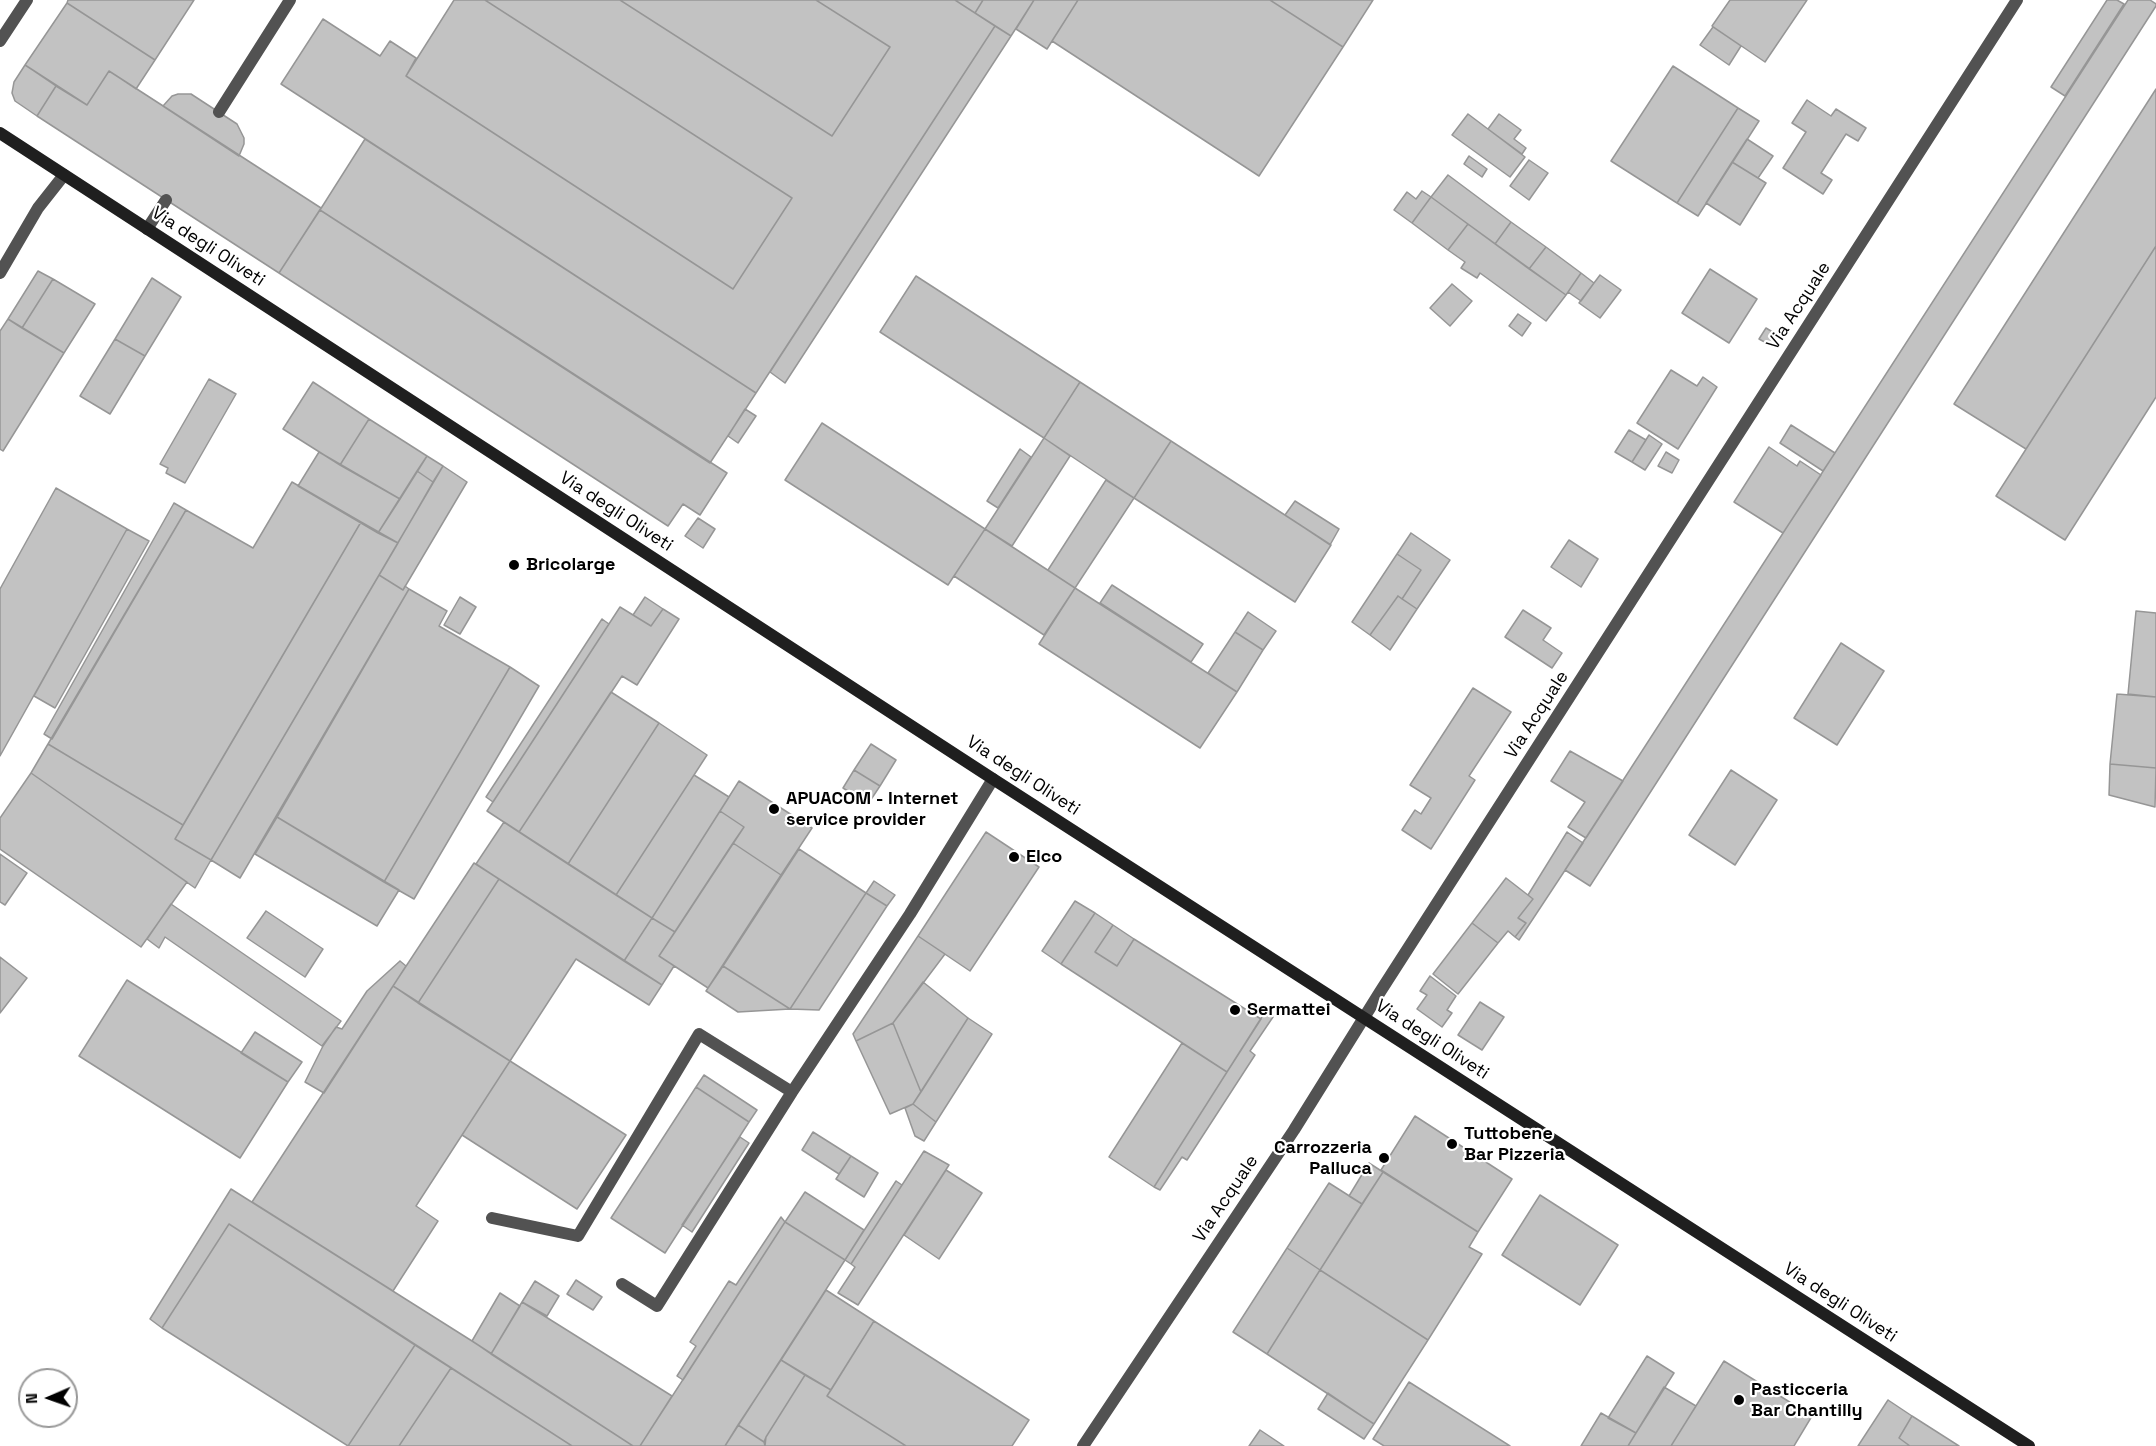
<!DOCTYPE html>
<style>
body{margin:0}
#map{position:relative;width:2156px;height:1446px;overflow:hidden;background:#fff;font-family:"Space Grotesk",sans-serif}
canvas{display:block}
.north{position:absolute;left:18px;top:1368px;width:60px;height:60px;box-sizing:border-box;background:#fff;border:2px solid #999;border-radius:50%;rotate:268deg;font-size:16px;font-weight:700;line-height:24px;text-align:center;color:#000}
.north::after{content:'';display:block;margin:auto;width:21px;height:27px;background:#000;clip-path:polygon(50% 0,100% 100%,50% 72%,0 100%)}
</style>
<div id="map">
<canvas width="2156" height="1446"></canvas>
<div class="north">N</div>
</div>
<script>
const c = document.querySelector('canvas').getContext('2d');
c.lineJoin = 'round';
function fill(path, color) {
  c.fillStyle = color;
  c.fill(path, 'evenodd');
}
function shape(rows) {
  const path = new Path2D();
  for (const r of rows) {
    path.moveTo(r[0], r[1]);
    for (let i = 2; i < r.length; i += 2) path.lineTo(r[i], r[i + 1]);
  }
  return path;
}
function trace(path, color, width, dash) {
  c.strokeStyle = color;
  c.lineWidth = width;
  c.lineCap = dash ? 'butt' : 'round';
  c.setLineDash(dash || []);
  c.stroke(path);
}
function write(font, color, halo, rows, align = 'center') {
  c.font = font + ' "Space Grotesk",sans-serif';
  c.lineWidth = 4.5;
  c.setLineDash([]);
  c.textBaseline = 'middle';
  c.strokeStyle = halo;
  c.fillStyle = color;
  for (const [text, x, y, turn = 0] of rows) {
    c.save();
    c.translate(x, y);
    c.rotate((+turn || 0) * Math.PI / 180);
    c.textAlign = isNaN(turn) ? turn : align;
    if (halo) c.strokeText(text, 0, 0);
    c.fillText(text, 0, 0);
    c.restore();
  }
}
const building = shape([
 [68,0,194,0,155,60,67,3,68,0],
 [454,0,485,0,792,198,733,289,406,76,454,0],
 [485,0,620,0,832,136,890,47,816,0,955,0,995,26,756,393,281,84,323,19,380,56,390,41,416,58,406,76,733,289,792,198,485,0],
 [620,0,816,0,890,47,832,136,620,0],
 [955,0,983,0,975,13,955,0],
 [983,0,1034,0,1011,36,975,13,983,0],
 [1034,0,1078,0,1047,49,1016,29,1034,0],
 [1078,0,1270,0,1343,47,1259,176,1052,41,1078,0],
 [1270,0,1373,0,1343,47,1270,0],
 [1730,0,1807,0,1765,62,1712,26,1730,0],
 [2107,0,2117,0,2124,4,2065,96,2051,87,2107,0],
 [2128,0,2150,0,2156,4,2156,6,1590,886,1565,870,2128,0],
 [67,3,155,60,136,89,109,71,87,105,25,65,67,3],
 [995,26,1011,36,785,383,770,372,995,26],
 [1713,27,1741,46,1729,65,1700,45,1713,27],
 [25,65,56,86,37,116,15,101,12,93,14,82,25,65],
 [1673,66,1738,108,1677,203,1611,161,1673,66],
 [109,71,321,208,279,273,37,116,56,86,87,105,109,71],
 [2156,89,2156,246,2026,449,1954,404,2156,89],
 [178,94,191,94,237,124,244,138,244,144,239,156,163,106,172,96,178,94],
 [1807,100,1831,116,1836,109,1866,128,1858,141,1846,134,1821,173,1832,180,1823,194,1783,168,1806,132,1792,123,1807,100],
 [1738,108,1759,121,1698,216,1677,203,1738,108],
 [1468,114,1525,157,1510,177,1452,135,1468,114],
 [1499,114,1521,130,1514,139,1526,148,1522,154,1488,129,1499,114],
 [365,139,756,393,710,463,320,210,365,139],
 [1747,139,1773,156,1758,178,1732,162,1747,139],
 [1469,156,1487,169,1482,177,1464,164,1469,156],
 [1529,160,1548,173,1529,200,1510,186,1529,160],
 [1732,162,1766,183,1740,225,1706,203,1732,162],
 [1448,175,1511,222,1495,244,1431,197,1448,175],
 [1422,191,1431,197,1412,223,1394,210,1407,192,1416,199,1422,191],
 [1431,197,1468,224,1448,250,1412,223,1431,197],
 [320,210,727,473,700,515,683,504,668,526,279,273,320,210],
 [1511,222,1546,247,1529,269,1495,244,1511,222],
 [1468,224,1566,295,1546,321,1480,273,1477,278,1461,268,1465,262,1448,250,1468,224],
 [2156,246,2156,397,2065,540,1996,496,2156,246],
 [1546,247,1581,273,1566,295,1529,269,1546,247],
 [1710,269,1757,299,1729,343,1682,313,1710,269],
 [38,271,53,279,22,328,8,319,38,271],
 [1581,273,1594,283,1581,301,1568,292,1581,273],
 [1600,275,1621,290,1600,318,1579,303,1600,275],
 [916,276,1080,382,1044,438,880,332,916,276],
 [152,278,181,297,145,356,115,339,152,278],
 [53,279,95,304,64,353,22,328,53,279],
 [1452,284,1472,301,1450,326,1430,308,1452,284],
 [1518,314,1531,323,1522,336,1509,326,1518,314],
 [8,319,64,353,3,451,0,449,0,331,8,319],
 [1766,328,1776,334,1770,345,1759,339,1766,328],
 [115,339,145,356,110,414,80,396,115,339],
 [1671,370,1697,386,1703,377,1717,387,1678,449,1637,423,1671,370],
 [209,379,236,394,185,483,166,473,168,468,160,464,209,379],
 [313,382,369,419,340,465,283,429,313,382],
 [1080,382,1171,441,1134,498,1044,438,1080,382],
 [745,409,756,416,738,443,728,436,745,409],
 [369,419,427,456,400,499,340,465,369,419],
 [822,423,985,529,948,585,785,480,822,423],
 [1791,425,1835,453,1823,471,1780,443,1791,425],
 [1629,430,1646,440,1632,462,1615,452,1629,430],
 [1649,435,1662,444,1645,470,1632,462,1649,435],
 [1044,438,1070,456,1012,546,985,529,1044,438],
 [1171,441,1331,545,1295,602,1134,498,1171,441],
 [1769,447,1797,466,1800,461,1821,475,1783,533,1734,502,1769,447],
 [1020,449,1031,457,998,508,987,501,1020,449],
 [319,452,400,499,378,533,298,486,319,452],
 [1666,452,1679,460,1672,473,1658,466,1666,452],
 [427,456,443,466,433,482,417,471,427,456],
 [443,466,467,482,403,590,379,575,443,466],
 [417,471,433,482,398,543,378,533,417,471],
 [1106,480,1134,498,1075,588,1048,570,1106,480],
 [292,482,361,522,183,825,48,744,186,510,253,548,292,482],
 [56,488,127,529,0,756,0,589,56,488],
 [1295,501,1339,529,1330,545,1285,515,1295,501],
 [174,503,186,510,52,739,44,734,174,503],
 [698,518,715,529,703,548,685,536,698,518],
 [361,522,398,543,211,860,175,839,361,522],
 [127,529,149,541,55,708,34,696,127,529],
 [985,529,1075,588,1044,635,954,576,985,529],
 [1411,533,1450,560,1417,609,1402,599,1421,570,1397,554,1411,533],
 [1569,540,1598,559,1581,587,1551,567,1569,540],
 [1397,554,1421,570,1402,599,1398,596,1370,635,1352,622,1397,554],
 [379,575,403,590,405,586,409,589,240,878,211,860,379,575],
 [1112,585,1203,644,1191,662,1100,603,1112,585],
 [1075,588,1237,692,1200,748,1039,644,1075,588],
 [409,589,447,611,439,626,510,667,384,882,277,817,409,589],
 [1398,596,1417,609,1390,650,1370,635,1398,596],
 [460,597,476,607,460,634,444,625,460,597],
 [645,597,663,609,651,626,633,615,645,597],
 [620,607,651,626,663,609,679,619,637,685,622,676,519,832,487,811,620,607],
 [1523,610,1551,628,1543,640,1562,653,1552,668,1505,637,1523,610],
 [2136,611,2156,613,2156,697,2128,694,2136,611],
 [1248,612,1276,631,1263,650,1235,632,1248,612],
 [602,619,609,624,493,802,486,797,602,619],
 [1235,632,1263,650,1237,692,1208,673,1235,632],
 [1841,643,1884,671,1837,745,1794,718,1841,643],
 [510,667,539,686,414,899,384,882,510,667],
 [1473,688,1511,712,1469,776,1475,780,1431,849,1402,830,1415,810,1421,814,1431,798,1410,785,1473,688],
 [611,692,659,723,568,864,519,832,611,692],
 [2117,694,2156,697,2156,768,2110,764,2117,694],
 [659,723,707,755,616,895,568,864,659,723],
 [48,744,183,825,175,839,211,860,195,888,31,773,48,744],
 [871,744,896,760,880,786,854,770,871,744],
 [1570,751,1623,781,1586,838,1568,827,1585,802,1551,781,1570,751],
 [2110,764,2156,768,2155,807,2109,795,2110,764],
 [854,770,880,786,868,804,843,788,854,770],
 [1731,770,1777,800,1735,865,1689,835,1731,770],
 [31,773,187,882,141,947,0,849,0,818,31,773],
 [694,775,729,797,652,918,616,895,694,775],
 [739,781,812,828,781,875,733,843,744,827,720,811,739,781],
 [720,811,744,827,675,932,652,918,720,811],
 [277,817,399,890,377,926,255,854,277,817],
 [504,822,652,918,624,961,476,864,504,822],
 [986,832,1039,867,970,971,918,936,986,832],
 [1567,832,1583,843,1519,940,1515,937,1526,923,1518,918,1533,899,1528,895,1567,832],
 [733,843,781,875,708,988,659,956,733,843],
 [799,849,866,893,790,1009,723,966,799,849],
 [0,854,27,873,5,905,0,902,0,854],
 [474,863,499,879,418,1003,393,986,474,863],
 [1506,878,1533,899,1518,918,1526,923,1515,937,1508,931,1498,943,1472,923,1506,878],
 [499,879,662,985,649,1005,576,959,510,1061,418,1003,499,879],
 [874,881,895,895,887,906,866,893,874,881],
 [866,893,887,906,819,1010,790,1009,866,893],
 [1075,901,1095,913,1061,964,1042,951,1075,901],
 [171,904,341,1021,322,1046,165,937,159,948,147,939,171,904],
 [266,911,323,949,305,977,247,938,266,911],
 [1095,913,1113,925,1095,952,1117,966,1134,939,1261,1019,1227,1072,1061,964,1095,913],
 [652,918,675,932,659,956,674,966,662,985,624,961,652,918],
 [1472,923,1498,943,1458,994,1433,974,1472,923],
 [1113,925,1134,939,1117,966,1095,952,1113,925],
 [918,936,945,954,893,1023,856,1041,853,1034,918,936],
 [0,957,27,978,0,1013,0,957],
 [400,961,406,966,324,1093,305,1082,323,1046,336,1027,342,1029,367,991,400,961],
 [723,966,790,1009,738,1012,706,991,723,966],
 [1430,976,1456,996,1447,1010,1452,1013,1442,1027,1417,1009,1427,995,1420,991,1430,976],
 [127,980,288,1082,240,1158,79,1056,127,980],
 [923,982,968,1018,921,1092,893,1023,923,982],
 [393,986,510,1061,416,1206,438,1221,393,1291,252,1202,393,986],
 [1480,1002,1504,1017,1482,1050,1458,1035,1480,1002],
 [1265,1012,1273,1017,1250,1051,1255,1055,1187,1160,1182,1157,1160,1190,1154,1187,1265,1012],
 [968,1018,992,1034,936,1122,913,1104,968,1018],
 [893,1023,921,1092,913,1104,890,1114,856,1041,893,1023],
 [255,1032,302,1062,288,1082,241,1053,255,1032],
 [1182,1043,1227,1072,1154,1187,1109,1157,1182,1043],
 [510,1061,626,1135,577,1209,462,1135,510,1061],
 [704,1075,757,1110,749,1122,696,1087,704,1075],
 [696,1087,749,1122,665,1253,611,1218,696,1087],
 [913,1104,936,1122,924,1141,915,1136,905,1108,913,1104],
 [1415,1116,1512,1179,1478,1232,1381,1170,1415,1116],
 [813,1132,851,1156,839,1174,802,1150,813,1132],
 [740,1137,749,1143,692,1232,682,1225,740,1137],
 [924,1151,949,1165,858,1305,838,1293,855,1267,851,1264,924,1151],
 [851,1156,878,1173,864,1197,836,1179,851,1156],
 [1369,1163,1383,1172,1362,1204,1349,1196,1369,1163],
 [946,1170,982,1193,939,1259,904,1235,946,1170],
 [1383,1172,1478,1232,1469,1247,1482,1254,1428,1340,1320,1270,1383,1172],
 [896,1181,902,1185,851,1264,845,1260,896,1181],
 [1329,1183,1362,1204,1320,1270,1287,1248,1329,1183],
 [231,1189,472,1341,633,1446,572,1446,229,1224,162,1328,150,1319,231,1189],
 [805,1192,864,1230,845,1260,785,1222,805,1192],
 [1540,1195,1618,1245,1580,1305,1502,1255,1540,1195],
 [781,1217,785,1222,683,1380,677,1376,696,1346,690,1342,729,1281,736,1285,781,1217],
 [785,1222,845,1260,725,1446,640,1446,785,1222],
 [229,1224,415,1345,348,1446,162,1328,229,1224],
 [1287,1248,1320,1270,1267,1354,1233,1332,1287,1248],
 [1320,1270,1428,1340,1374,1424,1267,1354,1320,1270],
 [576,1280,602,1297,593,1310,567,1294,576,1280],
 [535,1281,559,1296,547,1316,522,1302,535,1281],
 [826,1290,874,1321,831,1390,781,1360,826,1290],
 [500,1293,520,1306,491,1354,472,1341,500,1293],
 [522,1302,672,1396,640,1446,633,1446,491,1354,522,1302],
 [874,1321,1029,1420,1012,1446,906,1446,827,1396,874,1321],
 [415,1345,451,1368,399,1446,348,1446,415,1345],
 [1647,1356,1674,1373,1636,1433,1608,1418,1647,1356],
 [781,1360,805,1375,766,1437,764,1442,738,1425,781,1360],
 [1724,1361,1812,1416,1794,1446,1671,1446,1724,1361],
 [451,1368,572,1446,399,1446,451,1368],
 [805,1375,831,1390,827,1396,906,1446,765,1446,766,1437,805,1375],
 [1409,1382,1510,1446,1384,1446,1373,1439,1409,1382],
 [1664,1387,1696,1406,1671,1446,1628,1446,1664,1387],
 [1328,1393,1374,1424,1364,1439,1318,1409,1328,1393],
 [1888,1400,1912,1416,1899,1438,1910,1446,1858,1446,1888,1400],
 [1601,1413,1636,1433,1628,1446,1581,1446,1601,1413],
 [1912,1416,1959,1446,1910,1446,1899,1438,1912,1416],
 [738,1425,764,1442,765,1446,725,1446,738,1425],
 [1260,1430,1284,1446,1249,1446,1260,1430]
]);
fill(building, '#c2c2c2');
trace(building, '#969696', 1.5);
trace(shape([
 [219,112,290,0],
 [147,229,166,200],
 [0,273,38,208,64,175],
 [492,1218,578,1236,699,1034,792,1092,910,914,993,779],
 [622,1284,657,1306,792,1092]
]), '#525252', 12);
trace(shape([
 [0,41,27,0],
 [1083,1446,1294,1130,1380,992,2017,0]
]), '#525252', 12);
trace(shape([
 [0,133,993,779,2029,1446]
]), '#1f1f1f', 12);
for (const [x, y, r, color] of [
 [514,565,6,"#000"],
 [774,809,6,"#000"],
 [1014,857,6,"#000"],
 [1235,1010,6,"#000"],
 [1452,1144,6,"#000"],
 [1384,1158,6,"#000"],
 [1739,1400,6,"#000"]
]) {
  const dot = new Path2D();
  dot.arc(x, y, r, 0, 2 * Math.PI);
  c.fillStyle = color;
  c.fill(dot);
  trace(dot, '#fff', 2);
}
write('18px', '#000', '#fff', [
 ["Via degli Oliveti",208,247,33],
 ["Via Acquale",1799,306,-57],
 ["Via degli Oliveti",616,512,33],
 ["Via Acquale",1537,715,-57],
 ["Via degli Oliveti",1023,776,33],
 ["Via degli Oliveti",1432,1040,33],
 ["Via Acquale",1226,1199,-56],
 ["Via degli Oliveti",1840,1303,33]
]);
write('bold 18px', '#000', '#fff', [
 ["Bricolarge",526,565],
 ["APUACOM - Internet",786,799],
 ["service provider",786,820],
 ["Elco",1026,857],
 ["Sermattei",1247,1010],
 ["Tuttobene",1464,1134],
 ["Bar Pizzeria",1464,1155],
 ["Carrozzeria",1372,1148,"right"],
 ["Palluca",1372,1169,"right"],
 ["Pasticceria",1751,1390],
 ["Bar Chantilly",1751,1411]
], 'left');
</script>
